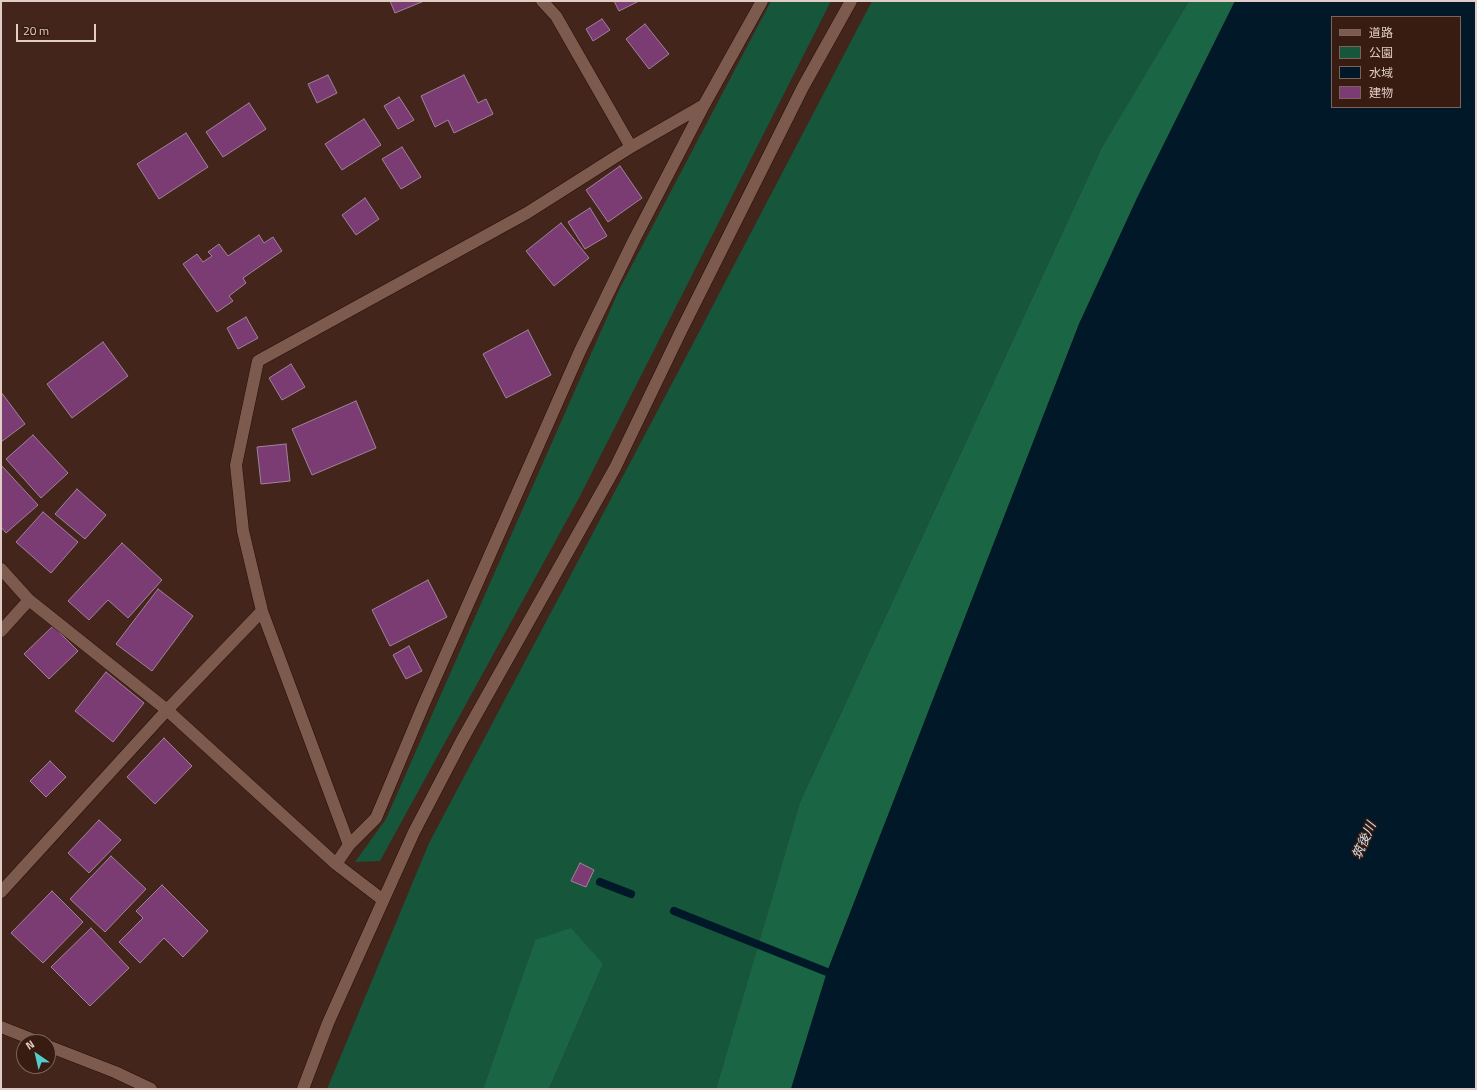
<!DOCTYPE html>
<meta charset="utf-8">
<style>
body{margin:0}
#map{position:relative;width:1477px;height:1090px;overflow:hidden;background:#43251b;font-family:"Titillium Web","Noto Sans JP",sans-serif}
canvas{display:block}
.frame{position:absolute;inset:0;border:2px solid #e1cdc6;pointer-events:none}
.legend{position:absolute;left:1331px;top:16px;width:130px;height:92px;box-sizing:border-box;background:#381c11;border:1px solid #7c6359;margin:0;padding:5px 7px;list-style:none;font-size:12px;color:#e1cdc6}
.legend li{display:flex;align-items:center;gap:8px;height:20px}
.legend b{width:20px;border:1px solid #7c6359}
.north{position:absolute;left:16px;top:1034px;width:40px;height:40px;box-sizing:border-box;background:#381c11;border:1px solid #7c6359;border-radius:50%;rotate:326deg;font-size:11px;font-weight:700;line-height:16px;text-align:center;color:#e1cdc6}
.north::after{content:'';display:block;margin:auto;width:14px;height:18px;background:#53cdcb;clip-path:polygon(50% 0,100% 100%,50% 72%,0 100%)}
.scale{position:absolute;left:16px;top:24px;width:80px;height:18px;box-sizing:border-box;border:2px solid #e1cdc6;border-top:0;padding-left:5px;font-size:12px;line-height:14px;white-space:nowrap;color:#e1cdc6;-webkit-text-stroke:3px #381c11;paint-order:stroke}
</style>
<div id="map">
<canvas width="1477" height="1090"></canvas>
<div class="frame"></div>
<ul class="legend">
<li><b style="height:5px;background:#7c5a4e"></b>道路</li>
<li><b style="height:11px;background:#16563a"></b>公園</li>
<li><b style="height:11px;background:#001828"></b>水域</li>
<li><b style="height:11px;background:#7b3c73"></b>建物</li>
</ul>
<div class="north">N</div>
<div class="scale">20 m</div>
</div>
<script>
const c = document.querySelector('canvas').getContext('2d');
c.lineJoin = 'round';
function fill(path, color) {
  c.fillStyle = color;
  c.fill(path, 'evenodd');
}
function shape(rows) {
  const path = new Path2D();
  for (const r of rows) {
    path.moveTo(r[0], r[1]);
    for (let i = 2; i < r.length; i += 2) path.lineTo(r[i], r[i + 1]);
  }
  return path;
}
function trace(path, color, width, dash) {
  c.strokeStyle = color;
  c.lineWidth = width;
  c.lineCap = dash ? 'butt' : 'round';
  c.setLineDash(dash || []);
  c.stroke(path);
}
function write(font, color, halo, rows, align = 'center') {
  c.font = font + ' "Titillium Web","Noto Sans JP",sans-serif';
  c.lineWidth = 3;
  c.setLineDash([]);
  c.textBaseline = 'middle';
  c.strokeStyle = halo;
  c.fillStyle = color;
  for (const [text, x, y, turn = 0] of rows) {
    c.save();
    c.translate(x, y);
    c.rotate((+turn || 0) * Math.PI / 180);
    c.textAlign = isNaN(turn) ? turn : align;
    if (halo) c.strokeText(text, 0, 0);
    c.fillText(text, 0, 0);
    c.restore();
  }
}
fill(shape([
 [771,1,831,1,579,498,380,861,355,862,386,819,620,288],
 [872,1,1189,1,1102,147,800,802,716,1089,549,1089,603,964,535,940,483,1089,327,1089,429,843,687,355]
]), '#16563a');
fill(shape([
 [1189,1,1235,1,1138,196,1079,324,827,972,791,1089,716,1089,800,802,1102,147],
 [571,928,603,964,549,1089,483,1089,535,940]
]), '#196544');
fill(shape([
 [1235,1,1476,1,1476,1089,791,1089,827,972,1079,324,1138,196],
 [1332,17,1460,17,1460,107,1332,107]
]), '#001828');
trace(shape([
 [600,882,631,894],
 [674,911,827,972]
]), '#001828', 8);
const building = shape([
 [390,1,424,1,395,13,390,1],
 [614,1,639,1,619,11,614,1],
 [602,19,610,30,593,41,586,29,602,19],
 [645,24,669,54,649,69,626,39,645,24],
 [328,75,337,93,317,103,308,84,328,75],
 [464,75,478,103,486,99,493,114,454,133,448,120,435,127,421,96,464,75],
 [399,97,414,120,398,129,384,106,399,97],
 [249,103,266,129,223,157,206,132,249,103],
 [364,119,381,145,342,170,325,144,364,119],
 [186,133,208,167,159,199,137,164,186,133],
 [402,147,421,177,401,189,382,159,402,147],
 [620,166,642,198,608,222,586,190,620,166],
 [365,198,379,219,356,235,342,215,365,198],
 [590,208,607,236,585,249,568,222,590,208],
 [561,223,589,258,554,286,526,251,561,223],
 [259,235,264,243,273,237,282,251,243,278,246,283,229,296,233,301,217,312,183,264,197,254,203,262,212,256,208,252,219,244,228,256,259,235],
 [246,317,258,338,238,349,227,328,246,317],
 [528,330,551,375,506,398,483,354,528,330],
 [103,342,128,376,72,418,47,384,103,342],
 [291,364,305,387,282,400,269,378,291,364],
 [1,392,25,424,1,442,1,392],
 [356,401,376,448,312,475,292,429,356,401],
 [33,435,68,473,41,498,6,459,33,435],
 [286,444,290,481,261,484,257,447,286,444],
 [1,465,38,505,6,533,1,527,1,465],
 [77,489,106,515,85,539,55,514,77,489],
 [43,512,78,542,51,573,16,542,43,512],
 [122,543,162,580,128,618,108,600,89,620,68,601,122,543],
 [428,580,447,617,390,646,372,610,428,580],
 [158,589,193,616,152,671,116,644,158,589],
 [53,626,78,651,49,679,24,654,53,626],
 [409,646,422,671,406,679,393,655,409,646],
 [106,672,144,703,113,742,75,711,106,672],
 [164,738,192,766,155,804,127,777,164,738],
 [50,761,66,777,46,797,30,781,50,761],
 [99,820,121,840,89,873,68,853,99,820],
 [111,856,146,889,105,932,70,899,111,856],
 [580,863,594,870,586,887,571,881,580,863],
 [162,885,208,931,183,957,164,938,140,963,119,942,143,918,136,911,162,885],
 [52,891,83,922,43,963,11,933,52,891],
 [91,928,129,968,90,1006,51,967,91,928]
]);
fill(building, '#7b3c73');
trace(building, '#a0839b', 1);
const street = shape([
 [542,1,556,16,631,147],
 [1,569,29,600,167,710,336,864,383,900],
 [1,631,29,600],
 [349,845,262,611,243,531,236,465,258,361,527,213,631,147,704,105],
 [336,864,349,845,376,818,423,706,580,351,635,238,704,105,762,1],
 [1,892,167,710,262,611],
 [1,1027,39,1042],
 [48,1046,115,1072,151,1089]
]);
const secondary = shape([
 [303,1089,328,1023,414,832,462,740,615,468,681,331,803,87,851,1]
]);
trace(street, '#280d04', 13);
trace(secondary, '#280d04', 13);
trace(street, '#7c5a4e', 12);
trace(secondary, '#7c5a4e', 12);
write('italic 13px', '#cfe2f1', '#381c11', [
 ["筑後川",1365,841,-66]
]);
</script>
